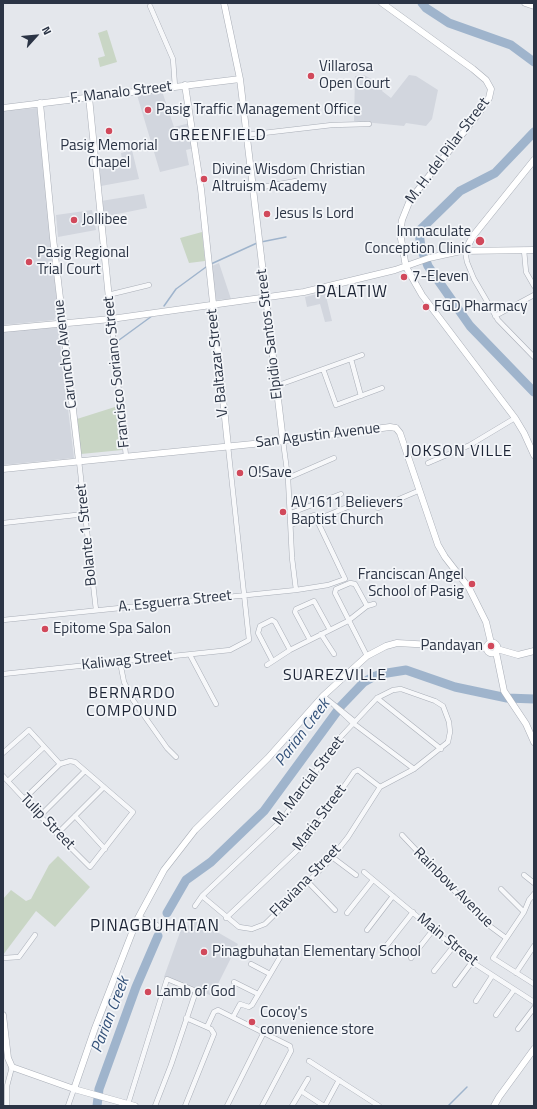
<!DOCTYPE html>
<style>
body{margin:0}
#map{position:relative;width:537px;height:1109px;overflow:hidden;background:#e4e7ec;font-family:"Titillium Web",sans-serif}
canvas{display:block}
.frame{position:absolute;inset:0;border:4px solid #2b3445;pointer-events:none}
.north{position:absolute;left:16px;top:16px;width:40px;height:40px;-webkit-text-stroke:3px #f4f6f9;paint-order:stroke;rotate:63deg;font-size:11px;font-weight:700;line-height:16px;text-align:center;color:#2b3445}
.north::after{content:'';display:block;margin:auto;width:14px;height:18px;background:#2b3445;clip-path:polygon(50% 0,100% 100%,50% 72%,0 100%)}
</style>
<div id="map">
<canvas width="537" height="1109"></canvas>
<div class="frame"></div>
<div class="north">N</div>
</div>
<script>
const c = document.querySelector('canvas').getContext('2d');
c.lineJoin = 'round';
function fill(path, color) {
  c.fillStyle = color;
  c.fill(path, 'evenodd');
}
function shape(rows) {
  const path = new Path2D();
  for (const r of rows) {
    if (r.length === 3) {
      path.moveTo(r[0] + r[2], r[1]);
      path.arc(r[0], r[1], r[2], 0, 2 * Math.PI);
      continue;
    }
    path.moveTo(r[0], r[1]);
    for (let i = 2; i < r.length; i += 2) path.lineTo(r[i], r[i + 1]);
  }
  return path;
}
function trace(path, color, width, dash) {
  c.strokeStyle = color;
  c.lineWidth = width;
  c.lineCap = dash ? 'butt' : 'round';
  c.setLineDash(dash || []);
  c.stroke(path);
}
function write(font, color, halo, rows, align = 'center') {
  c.font = font + ' "Titillium Web",sans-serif';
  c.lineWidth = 3.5;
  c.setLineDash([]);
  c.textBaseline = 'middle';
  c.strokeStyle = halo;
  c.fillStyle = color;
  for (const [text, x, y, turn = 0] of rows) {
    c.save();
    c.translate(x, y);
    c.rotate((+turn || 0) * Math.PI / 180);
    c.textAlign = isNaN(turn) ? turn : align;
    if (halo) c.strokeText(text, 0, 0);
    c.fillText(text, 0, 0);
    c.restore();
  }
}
fill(shape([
 [364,75,384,86,382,91,391,98,409,75,416,76,438,90,432,119,426,126,406,123,404,126,354,121,355,76],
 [162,91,174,127,190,123,194,148,186,150,189,165,160,172,137,95],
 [37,108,58,311,54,320,3,325,3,111],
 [132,150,139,179,101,186,98,166,122,160,121,153],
 [144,194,147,208,103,217,101,201],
 [92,210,96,230,58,237,56,215],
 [219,263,231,299,216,300,212,266],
 [325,292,332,321,325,322,320,304,307,307,305,297],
 [58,327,74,458,3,465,3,332],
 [193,918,238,944,212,996,164,977,183,924,188,926]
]), '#d2d6de');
fill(shape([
 [107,30,117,62,100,67,98,58,105,56,98,33],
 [202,232,205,261,189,263,180,238],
 [118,406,122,450,81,454,77,419],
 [58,856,90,887,55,927,36,911,3,955,3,899,11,890,26,901,31,899,49,865]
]), '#c9d6c5');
trace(shape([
 [261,242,286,237],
 [211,264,257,243],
 [164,306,176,289,206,267],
 [115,343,152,316],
 [448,1106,467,1087]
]), '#9fb4cc', 1.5);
trace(shape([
 [422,3,426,8,449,23,511,45,534,62],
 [534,132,495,173,460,191,419,231,421,248,428,266,470,326,534,392],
 [167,913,186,880,211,862,264,811,341,706,364,682,373,677,381,674,406,670,455,687,507,698,534,699],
 [97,1106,99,1089,136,987,158,936]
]), '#9fb4cc', 9);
const street = shape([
 [150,6,173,59,175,87],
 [246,135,332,125,369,124],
 [252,189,296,181],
 [524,250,526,272,534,286],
 [465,251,467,262,474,279,498,320,534,357],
 [108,295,149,285],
 [495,316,534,295],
 [111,319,126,456],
 [351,359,361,396],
 [323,369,336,405,382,388],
 [276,386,362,355],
 [283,441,288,478,292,558,296,590],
 [79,461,96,610],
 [428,463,470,445,515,418],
 [288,478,334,458],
 [378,508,418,491],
 [291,513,341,494],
 [318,519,350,506],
 [3,523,85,514],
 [3,620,296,590,328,585,345,579,315,516,314,515,291,525],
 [321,634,334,654],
 [310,640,295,612,296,609,314,601,330,630],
 [190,655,216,704],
 [367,656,335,593,336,589,350,583,355,584,367,606],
 [272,660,258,633,260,626,272,620,275,622,290,650],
 [120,662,124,682,133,700,167,748,176,757],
 [267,665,290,650,348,621,367,606,374,604],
 [3,674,230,650,249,640,228,446],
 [323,696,354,721],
 [377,698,441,749],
 [334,705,353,723,414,769],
 [3,753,29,730,60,764],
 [3,776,57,834,90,867,133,812,75,762,70,761,60,764,24,799],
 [8,781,44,747],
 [40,816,85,771],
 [75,816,105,849],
 [57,834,104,787],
 [402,835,483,921,506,938],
 [332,857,356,875],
 [364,872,472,962,534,1002],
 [524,875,534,883],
 [308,882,335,910],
 [501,889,524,912],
 [534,894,529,900,524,912,493,958,534,984],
 [195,906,202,896,282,820,336,742,377,698,393,690,401,689,435,701,443,706,449,722,450,732,448,742,414,769,380,787,348,837,329,861,265,924,252,929,239,927,202,896],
 [347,913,373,880],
 [139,917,157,925],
 [226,918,304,844,354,772,358,770,380,787],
 [367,930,393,896],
 [387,945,413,912],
 [3,958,19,957,35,935],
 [411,958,433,930],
 [251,964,270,974],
 [434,971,453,947],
 [516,973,534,946],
 [234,982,258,994],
 [455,985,472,962],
 [476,1001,492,976],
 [496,1015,514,990],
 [233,1017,240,1004,249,1007,252,1005,282,954],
 [207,1027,214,1012,218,1010,290,1046,291,1051,262,1106],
 [518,1029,534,1008],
 [309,1061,379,1106],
 [301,1091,324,1106],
 [128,1104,167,979,196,991,171,1065,155,1106],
 [7,1106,7,1086,12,1067],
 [68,1106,74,1089],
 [185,1106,214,1034,211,1029,186,1018],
 [227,1106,264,1032],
 [292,1106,308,1079],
 [325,1106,339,1080]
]);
const secondary = shape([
 [224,3,240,79,283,441],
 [382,3,473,69,486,80,491,89,489,98,479,113,410,200,402,220,400,233,406,267,422,295,515,418,524,433,534,455],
 [525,3,534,6],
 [185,85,201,189,228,446],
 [89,97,111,319],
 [40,103,53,238,79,461],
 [3,108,240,79],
 [465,251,473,236,534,160],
 [3,329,111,319,304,292,395,270,429,258,461,251,534,250],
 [3,469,283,441,390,427,396,428,400,433,438,545,445,557,469,588,486,622,491,643],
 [492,648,5.5],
 [497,649,518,655,534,651],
 [496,652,504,691,526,724,534,742],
 [3,1015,8,1058,12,1067,74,1089,135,1106],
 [74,1089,95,1028,137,920,164,870,195,830,268,758,323,696,367,656,386,646,397,643,486,648],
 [494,1106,499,1097,534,1049]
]);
trace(street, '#a9aeb7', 5.5);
trace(secondary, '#a9aeb7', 7);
trace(street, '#f7f8fa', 4.5);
trace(secondary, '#fff', 6);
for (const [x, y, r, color] of [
 [311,76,4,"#d1495b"],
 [148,110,4,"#d1495b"],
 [109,131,4,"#d1495b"],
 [204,179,4,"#d1495b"],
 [267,214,4,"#d1495b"],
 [74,220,4,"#d1495b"],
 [480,241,5,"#d1495b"],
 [29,262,4,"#d1495b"],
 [404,277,4,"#d1495b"],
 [426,307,4,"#d1495b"],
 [240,473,4,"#d1495b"],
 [283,512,4,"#d1495b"],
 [472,584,4,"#d1495b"],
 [45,629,4,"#d1495b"],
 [491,646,4,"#d1495b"],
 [204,952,4,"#d1495b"],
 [148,992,4,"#d1495b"],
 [252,1022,4,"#d1495b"]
]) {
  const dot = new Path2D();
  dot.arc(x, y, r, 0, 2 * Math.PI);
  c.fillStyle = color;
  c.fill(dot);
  trace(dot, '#f4f6f9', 1.5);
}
write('15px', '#2b3445', '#f4f6f9', [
 ["Villarosa",319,67],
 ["Open Court",319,84],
 ["Pasig Traffic Management Office",156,110],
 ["Pasig Memorial",109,146,"center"],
 ["Chapel",109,163,"center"],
 ["Divine Wisdom Christian",212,170],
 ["Altruism Academy",212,187],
 ["Jesus Is Lord",275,214],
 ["Jollibee",82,220],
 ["Immaculate",471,232,"right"],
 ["Conception Clinic",471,249,"right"],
 ["Pasig Regional",37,253],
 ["Trial Court",37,270],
 ["7-Eleven",412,277],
 ["FGD Pharmacy",434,307],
 ["O!Save",248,473],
 ["AV1611 Believers",291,503],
 ["Baptist Church",291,520],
 ["Franciscan Angel",464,575,"right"],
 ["School of Pasig",464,592,"right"],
 ["Epitome Spa Salon",53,629],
 ["Pandayan",483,646,"right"],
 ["Pinagbuhatan Elementary School",212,952],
 ["Lamb of God",156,992],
 ["Cocoy's",260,1013],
 ["convenience store",260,1030]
], 'left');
write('15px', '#2b3445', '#f4f6f9', [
 ["F. Manalo Street",121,93,-7],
 ["M. H. del Pilar Street",448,151,-53],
 ["Elpidio Santos Street",270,334,-97],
 ["Caruncho Avenue",66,354,-97],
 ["V. Baltazar Street",218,363,-96],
 ["Francisco Soriano Street",117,372,-96],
 ["San Agustin Avenue",318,436,-7],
 ["Bolante 1 Street",87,535,-96],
 ["A. Esguerra Street",175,602,-6],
 ["Kaliwag Street",127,661,-6],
 ["M. Marcial Street",309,781,-53],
 ["Maria Street",320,818,-53],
 ["Tulip Street",47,822,46],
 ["Flaviana Street",306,881,-46],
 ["Rainbow Avenue",453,888,45],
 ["Main Street",447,940,39]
]);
c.letterSpacing = '1px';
write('16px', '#1d2536', '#f4f6f9', [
 ["GREENFIELD",218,136],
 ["JOKSON VILLE",459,452],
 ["SUAREZVILLE",335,676],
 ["BERNARDO",132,694],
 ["COMPOUND",132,712]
]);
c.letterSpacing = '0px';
write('italic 16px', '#34527a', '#f4f6f9', [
 ["Parian Creek",303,733,-53],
 ["Parian Creek",111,1015,-69]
]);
c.letterSpacing = '1px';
write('17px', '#1d2536', '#f4f6f9', [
 ["PALATIW",352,293],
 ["PINAGBUHATAN",155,927]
]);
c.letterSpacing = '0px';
</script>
